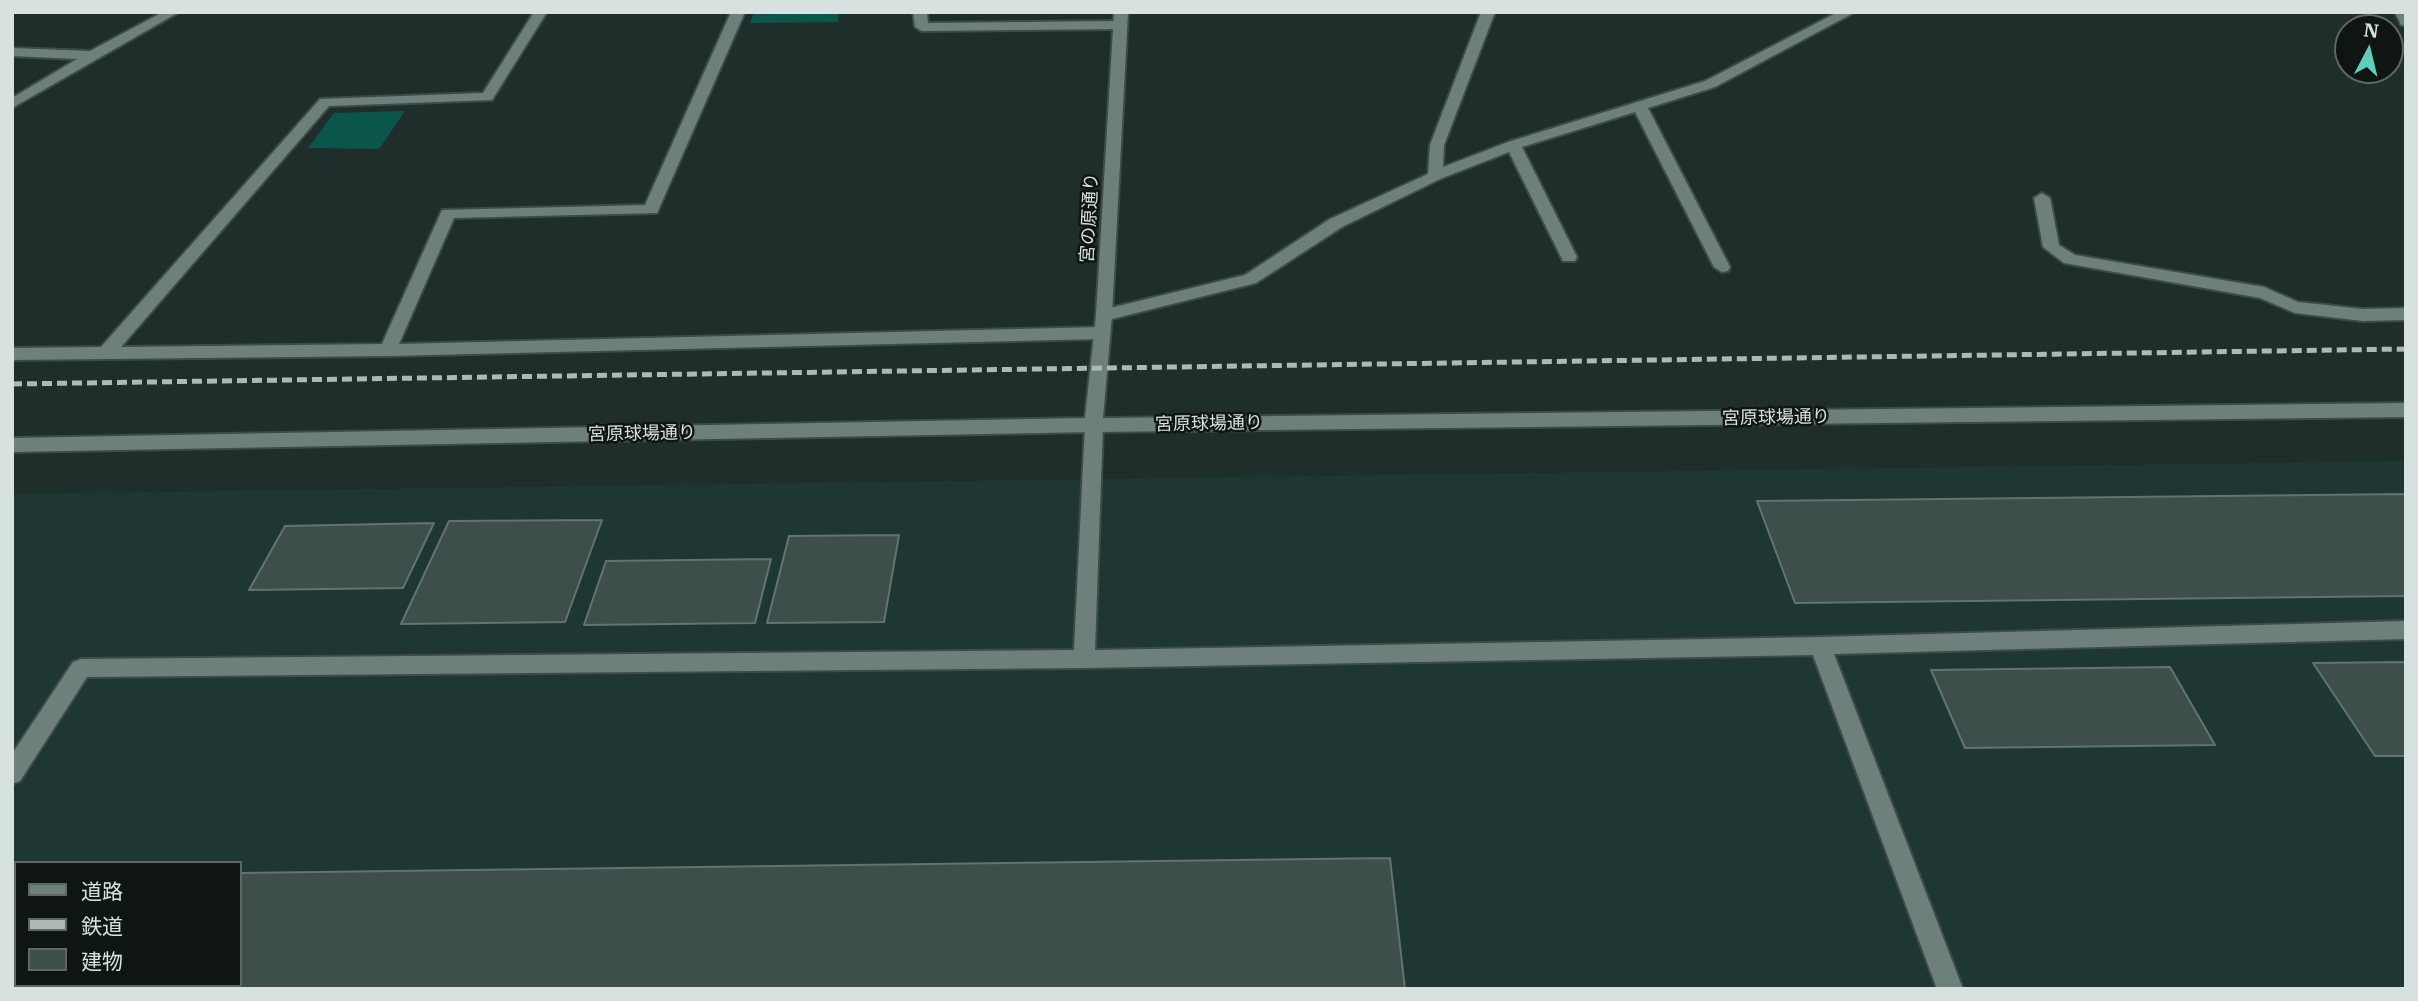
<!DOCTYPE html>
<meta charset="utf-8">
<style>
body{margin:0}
#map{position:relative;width:2418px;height:1001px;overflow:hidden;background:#1f2e2b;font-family:"IBM Plex Serif","Noto Sans JP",serif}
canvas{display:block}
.frame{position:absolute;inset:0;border:14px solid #d7e1df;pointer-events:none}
.legend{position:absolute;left:14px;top:861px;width:228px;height:126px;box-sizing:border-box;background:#0e1513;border:2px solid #5e6765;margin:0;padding:9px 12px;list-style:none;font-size:21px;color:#d7e1df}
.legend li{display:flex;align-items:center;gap:14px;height:35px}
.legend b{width:35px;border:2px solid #5e6765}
.north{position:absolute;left:2334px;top:14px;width:70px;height:70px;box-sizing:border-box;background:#0e1513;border:2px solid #5e6765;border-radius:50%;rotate:7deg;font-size:19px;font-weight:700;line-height:28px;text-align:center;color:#d7e1df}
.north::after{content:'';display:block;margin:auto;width:24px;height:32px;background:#5eceb8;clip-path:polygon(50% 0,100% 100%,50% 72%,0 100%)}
</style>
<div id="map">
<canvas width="2418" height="1001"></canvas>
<div class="frame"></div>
<ul class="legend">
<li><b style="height:9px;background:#6e807b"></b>道路</li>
<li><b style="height:9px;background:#aeb9b7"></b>鉄道</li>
<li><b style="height:19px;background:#3e4f4b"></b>建物</li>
</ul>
<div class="north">N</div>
</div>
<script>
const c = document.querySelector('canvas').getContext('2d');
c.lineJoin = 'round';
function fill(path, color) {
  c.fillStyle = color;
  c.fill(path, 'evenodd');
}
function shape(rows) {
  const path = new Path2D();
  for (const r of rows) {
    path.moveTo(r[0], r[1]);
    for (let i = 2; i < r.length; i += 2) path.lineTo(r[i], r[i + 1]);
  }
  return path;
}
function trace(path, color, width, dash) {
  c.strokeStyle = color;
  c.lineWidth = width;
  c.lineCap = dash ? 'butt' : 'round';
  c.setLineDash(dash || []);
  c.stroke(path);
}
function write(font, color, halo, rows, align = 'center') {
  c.font = font + ' "IBM Plex Serif","Noto Sans JP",serif';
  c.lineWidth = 5;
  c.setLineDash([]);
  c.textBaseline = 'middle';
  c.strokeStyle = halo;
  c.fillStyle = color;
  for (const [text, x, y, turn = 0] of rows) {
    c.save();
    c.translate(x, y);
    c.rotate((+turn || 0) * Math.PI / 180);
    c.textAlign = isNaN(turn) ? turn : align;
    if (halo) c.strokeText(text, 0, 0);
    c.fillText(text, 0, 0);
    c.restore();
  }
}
fill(shape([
 [2406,461,2406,989,12,989,12,494],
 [16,863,240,863,240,985,16,985]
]), '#1f3732');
fill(shape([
 [754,12,839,12,838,22,750,23],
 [405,111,379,149,308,148,334,113]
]), '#0b564a');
const building = shape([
 [2406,494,2406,596,1795,603,1757,501,2406,494],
 [602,520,565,622,401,624,449,521,602,520],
 [434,523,403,588,249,590,285,526,434,523],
 [899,535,884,622,767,623,789,536,899,535],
 [771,559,755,623,584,625,606,561,771,559],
 [2406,662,2406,756,2375,756,2313,663,2406,662],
 [2170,667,2215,745,1965,748,1931,670,2170,667],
 [1390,858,1405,989,12,989,12,885,16,879,16,985,240,985,240,873,1390,858]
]);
fill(building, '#3e4f4b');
trace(building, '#62746f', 2);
const service = shape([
 [1094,418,1100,420,1103,425,1095,650,1820,637,2406,621,2406,639,1834,654,1963,989,1937,989,1813,655,1084,668,87,677,20,781,12,784,12,754,73,662,81,659,1074,650,1085,425,1088,420,1094,418]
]);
const minor = shape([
 [163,12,179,12,12,108,12,98,77,59,12,56,12,48,90,51,163,12],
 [534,12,547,12,492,100,329,106,121,347,382,344,442,210,645,205,731,12,745,12,657,213,454,218,399,344,1100,327,1109,333,1100,339,388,356,12,360,12,348,101,347,320,99,483,93,534,12],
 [913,12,927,12,928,23,1119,21,1126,25,1119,29,922,31,915,27,913,12],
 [1481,12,1495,12,1444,145,1443,167,1508,142,1705,81,1838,12,1855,12,1715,87,1648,108,1730,267,1728,271,1722,272,1714,267,1635,112,1522,147,1577,257,1575,261,1563,261,1561,257,1509,152,1440,179,1342,227,1256,283,1104,321,1098,319,1096,315,1098,311,1245,275,1330,219,1428,174,1430,145,1481,12],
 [2395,12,2406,12,2406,26,2401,25,2395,12],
 [2042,193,2050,198,2059,245,2075,255,2264,287,2298,302,2363,309,2406,308,2406,320,2363,321,2295,313,2260,298,2064,263,2043,247,2034,198,2042,193]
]);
const tertiary = shape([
 [1114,12,1128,12,1112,315,1103,418,2406,403,2406,417,1094,432,12,452,12,438,1085,418,1096,315,1114,12]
]);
trace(service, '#3e4b48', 4);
trace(minor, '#3e4b48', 4);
trace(tertiary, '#3e4b48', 4);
fill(service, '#6e807b');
fill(minor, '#6e807b');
fill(tertiary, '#6e807b');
trace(shape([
 [12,384,2406,349]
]), '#aeb9b7', 5, [10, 5]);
write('18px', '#d7e1df', '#0e1513', [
 ["宮の原通り",1090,218,-87],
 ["宮原球場通り",1776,418,-1],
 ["宮原球場通り",1209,424,-1],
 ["宮原球場通り",642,434,-1]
]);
</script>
